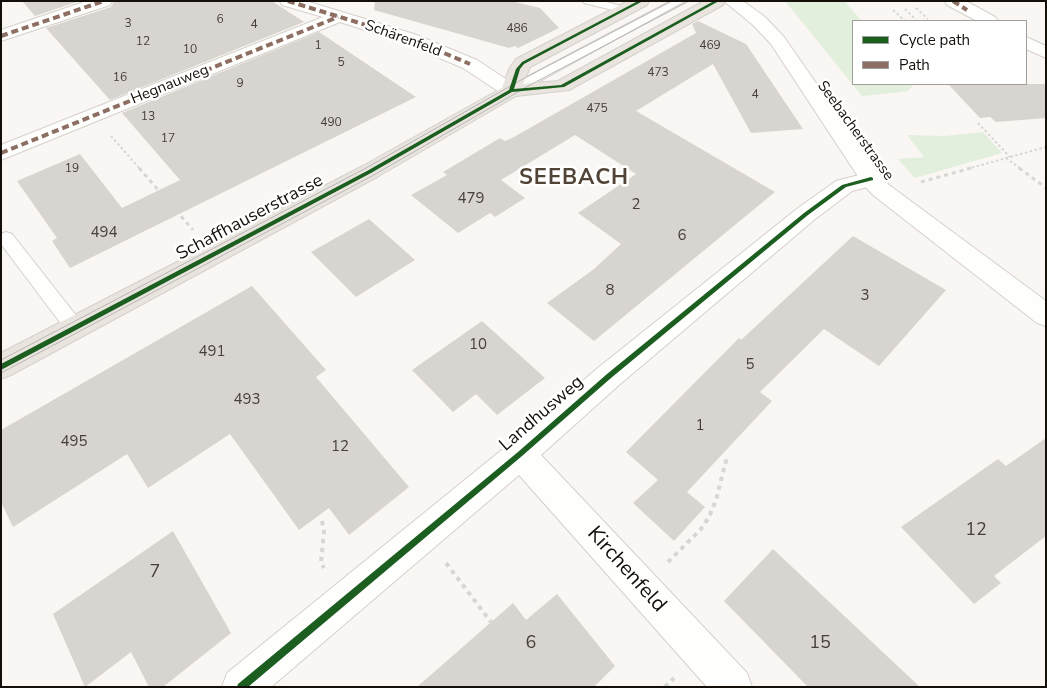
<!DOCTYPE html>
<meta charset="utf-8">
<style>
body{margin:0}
#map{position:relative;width:1047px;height:688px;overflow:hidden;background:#faf6f3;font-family:"Nunito Sans",sans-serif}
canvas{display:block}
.frame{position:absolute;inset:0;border:2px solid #140f09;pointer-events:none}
.legend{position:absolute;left:852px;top:20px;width:175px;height:65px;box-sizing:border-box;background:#fff;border:1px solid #a19f9d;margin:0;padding:6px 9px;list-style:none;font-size:15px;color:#140f09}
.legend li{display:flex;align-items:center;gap:10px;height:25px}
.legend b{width:25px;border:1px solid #a19f9d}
</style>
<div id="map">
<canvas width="1047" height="688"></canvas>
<div class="frame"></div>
<ul class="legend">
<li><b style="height:6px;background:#1b5e20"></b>Cycle path</li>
<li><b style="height:6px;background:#8d6e63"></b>Path</li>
</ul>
</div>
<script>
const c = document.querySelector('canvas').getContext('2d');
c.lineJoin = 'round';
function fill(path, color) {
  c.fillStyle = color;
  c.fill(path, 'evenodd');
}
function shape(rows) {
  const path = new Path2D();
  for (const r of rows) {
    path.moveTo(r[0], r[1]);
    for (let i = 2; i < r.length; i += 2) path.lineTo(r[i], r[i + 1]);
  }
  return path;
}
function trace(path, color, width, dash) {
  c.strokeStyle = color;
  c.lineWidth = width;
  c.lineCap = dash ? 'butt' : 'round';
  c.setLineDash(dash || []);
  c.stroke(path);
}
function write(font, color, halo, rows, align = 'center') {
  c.font = font + ' "Nunito Sans",sans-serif';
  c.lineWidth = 5;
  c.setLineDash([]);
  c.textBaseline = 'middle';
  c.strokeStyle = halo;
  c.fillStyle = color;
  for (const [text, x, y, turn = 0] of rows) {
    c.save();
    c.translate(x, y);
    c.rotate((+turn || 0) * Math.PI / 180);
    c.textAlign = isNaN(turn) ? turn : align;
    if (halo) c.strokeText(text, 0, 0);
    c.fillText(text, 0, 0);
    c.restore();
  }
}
fill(shape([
 [785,1,847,1,846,3,862,21,853,21,853,84,914,84,908,91,902,92,862,96],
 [983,132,1002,153,915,178,898,159,924,157,907,135,946,136]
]), '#e1efdc');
fill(shape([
 [22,1,80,1,35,16],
 [114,1,272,1,304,22,110,100,46,28,111,7],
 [375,1,511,1,540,8,559,28,518,48,515,46,509,48,374,10],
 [698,21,746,44,803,129,751,133,713,64,636,111,775,192,594,341,547,303,594,269,621,244,578,213,636,174,575,135,501,180,525,198,495,217,490,213,458,233,411,195,447,175,443,172,500,138,505,141,514,137,696,33,692,24],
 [319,32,416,97,70,268,52,241,57,238,17,181,80,154,122,208,180,180,122,113],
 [948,84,1046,84,1046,118,996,122,990,117,980,118],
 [369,219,415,260,356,297,311,252],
 [853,236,946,290,879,366,824,329,760,392,772,401,687,492,705,507,674,541,633,503,658,480,626,452,739,338,741,340],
 [252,286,326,370,316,377,409,487,349,535,329,508,299,530,230,434,148,488,127,454,13,527,1,502,1,430],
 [482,321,545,378,497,415,476,394,453,412,412,370],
 [1046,438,1046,536,994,576,1001,583,974,604,901,527,998,459,1006,466],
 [173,531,231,633,163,687,149,687,131,652,85,687,53,614],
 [773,549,920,687,808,687,724,601],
 [557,594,615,666,594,687,417,687,513,603,526,620]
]), '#d8d4cf');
const service = shape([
 [583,1,603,1,629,8,631,10,625,13,584,3,583,1],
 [671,1,685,1,516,94,506,94,504,91,506,88,671,1],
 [6,232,12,234,82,323,84,328,82,333,75,335,68,333,1,244,1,234,6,232]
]);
const minor = shape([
 [87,1,112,1,110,5,1,41,1,30,87,1],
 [280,1,306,1,414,34,477,60,518,87,521,91,518,95,511,97,504,95,463,68,402,42,340,22,1,160,1,145,323,17,282,5,280,1],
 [945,1,966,1,995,17,998,21,977,21,947,5,945,1],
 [1026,37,1046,46,1046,58,1026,49,1026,37],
 [871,172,879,174,882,179,879,184,852,191,814,220,619,385,541,455,747,673,752,687,707,687,519,475,271,687,222,687,227,673,509,444,599,367,798,208,836,181,871,172]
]);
const tertiary = shape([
 [724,1,743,1,765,17,784,37,879,174,889,185,1046,301,1046,326,1037,323,873,195,863,184,771,44,753,25,724,1]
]);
const primary = shape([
 [628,1,649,1,647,5,530,67,523,84,558,81,704,1,725,1,723,5,569,90,516,96,377,177,11,375,1,379,1,353,361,167,502,88,509,69,516,59,628,1]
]);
trace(service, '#d5d0cc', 2);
trace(minor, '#d5d0cc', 2);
trace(tertiary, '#d5d0cc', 2);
trace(primary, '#d3d1cf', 2);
trace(shape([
 [916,8,928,19],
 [905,9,916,20],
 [893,10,905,21],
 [978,123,1010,157],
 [111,136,140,169],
 [1006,158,1021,169],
 [967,169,1046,147]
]), '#d6d6d4', 2, [2.5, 2.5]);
trace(shape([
 [139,168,193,230],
 [1019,168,1046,188],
 [921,182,971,168]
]), '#d6d6d4', 3, [4, 4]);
trace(shape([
 [322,521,324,531,321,563,324,568],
 [668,562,701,529,709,517,716,500,727,457],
 [446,563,491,622],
 [665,687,674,678]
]), '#d6d6d4', 4, [4.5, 4.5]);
fill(service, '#fefefd');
fill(minor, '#fefefd');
fill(tertiary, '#fefefd');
fill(primary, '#e9e5de');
trace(shape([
 [1,360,366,168,521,80,672,1],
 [1,373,372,176,530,85,689,1]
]), '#b8b6b5', 1);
trace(shape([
 [288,1,408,38,470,64],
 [953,1,967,10],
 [1,36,104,1],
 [1,153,338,17]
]), '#8d6e63', 4, [7, 4]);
fill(shape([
 [638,1,643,1,524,64,520,69,514,89,561,85,714,1,719,1,564,87,512,92,371,173,1,370,1,364,367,171,509,90,516,69,522,62,638,1],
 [871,177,873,178,873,180,846,187,808,215,611,378,522,456,248,687,237,687,238,684,518,452,607,374,804,213,842,185,871,177]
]), '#1b5e20');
write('12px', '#45403a', null, [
 ["6",220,20],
 ["3",128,24],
 ["4",254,25],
 ["486",517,29],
 ["12",143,42],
 ["1",318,46],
 ["469",710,46],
 ["10",190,50],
 ["5",341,63],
 ["473",658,73],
 ["16",120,78],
 ["9",240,84],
 ["4",755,95],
 ["475",597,109],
 ["13",148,117],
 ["490",331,123],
 ["17",168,139],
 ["19",72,169]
]);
write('15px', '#140f09', '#fff', [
 ["Schärenfeld",403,39,20],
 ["Hegnauweg",170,85,-22],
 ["Seebacherstrasse",855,131,54]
]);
write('15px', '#45403a', null, [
 ["479",471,199],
 ["2",636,205],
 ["494",104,233],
 ["6",682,236],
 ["8",610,291],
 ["3",865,296],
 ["10",478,345],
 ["491",212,352],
 ["5",750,365],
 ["493",247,400],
 ["1",700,426],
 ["495",74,442],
 ["12",340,447]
]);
write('18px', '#140f09', '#fff', [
 ["Schaffhauserstrasse",250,218,-28],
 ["Landhusweg",542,414,-41]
]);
write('18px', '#45403a', null, [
 ["12",976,531],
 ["7",155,573],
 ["6",531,644],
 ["15",820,644]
]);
write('21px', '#140f09', '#fff', [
 ["Kirchenfeld",626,570,48]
]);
c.letterSpacing = '1px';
write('bold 22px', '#514336', '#fff', [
 ["SEEBACH",574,179]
]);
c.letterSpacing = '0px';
</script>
